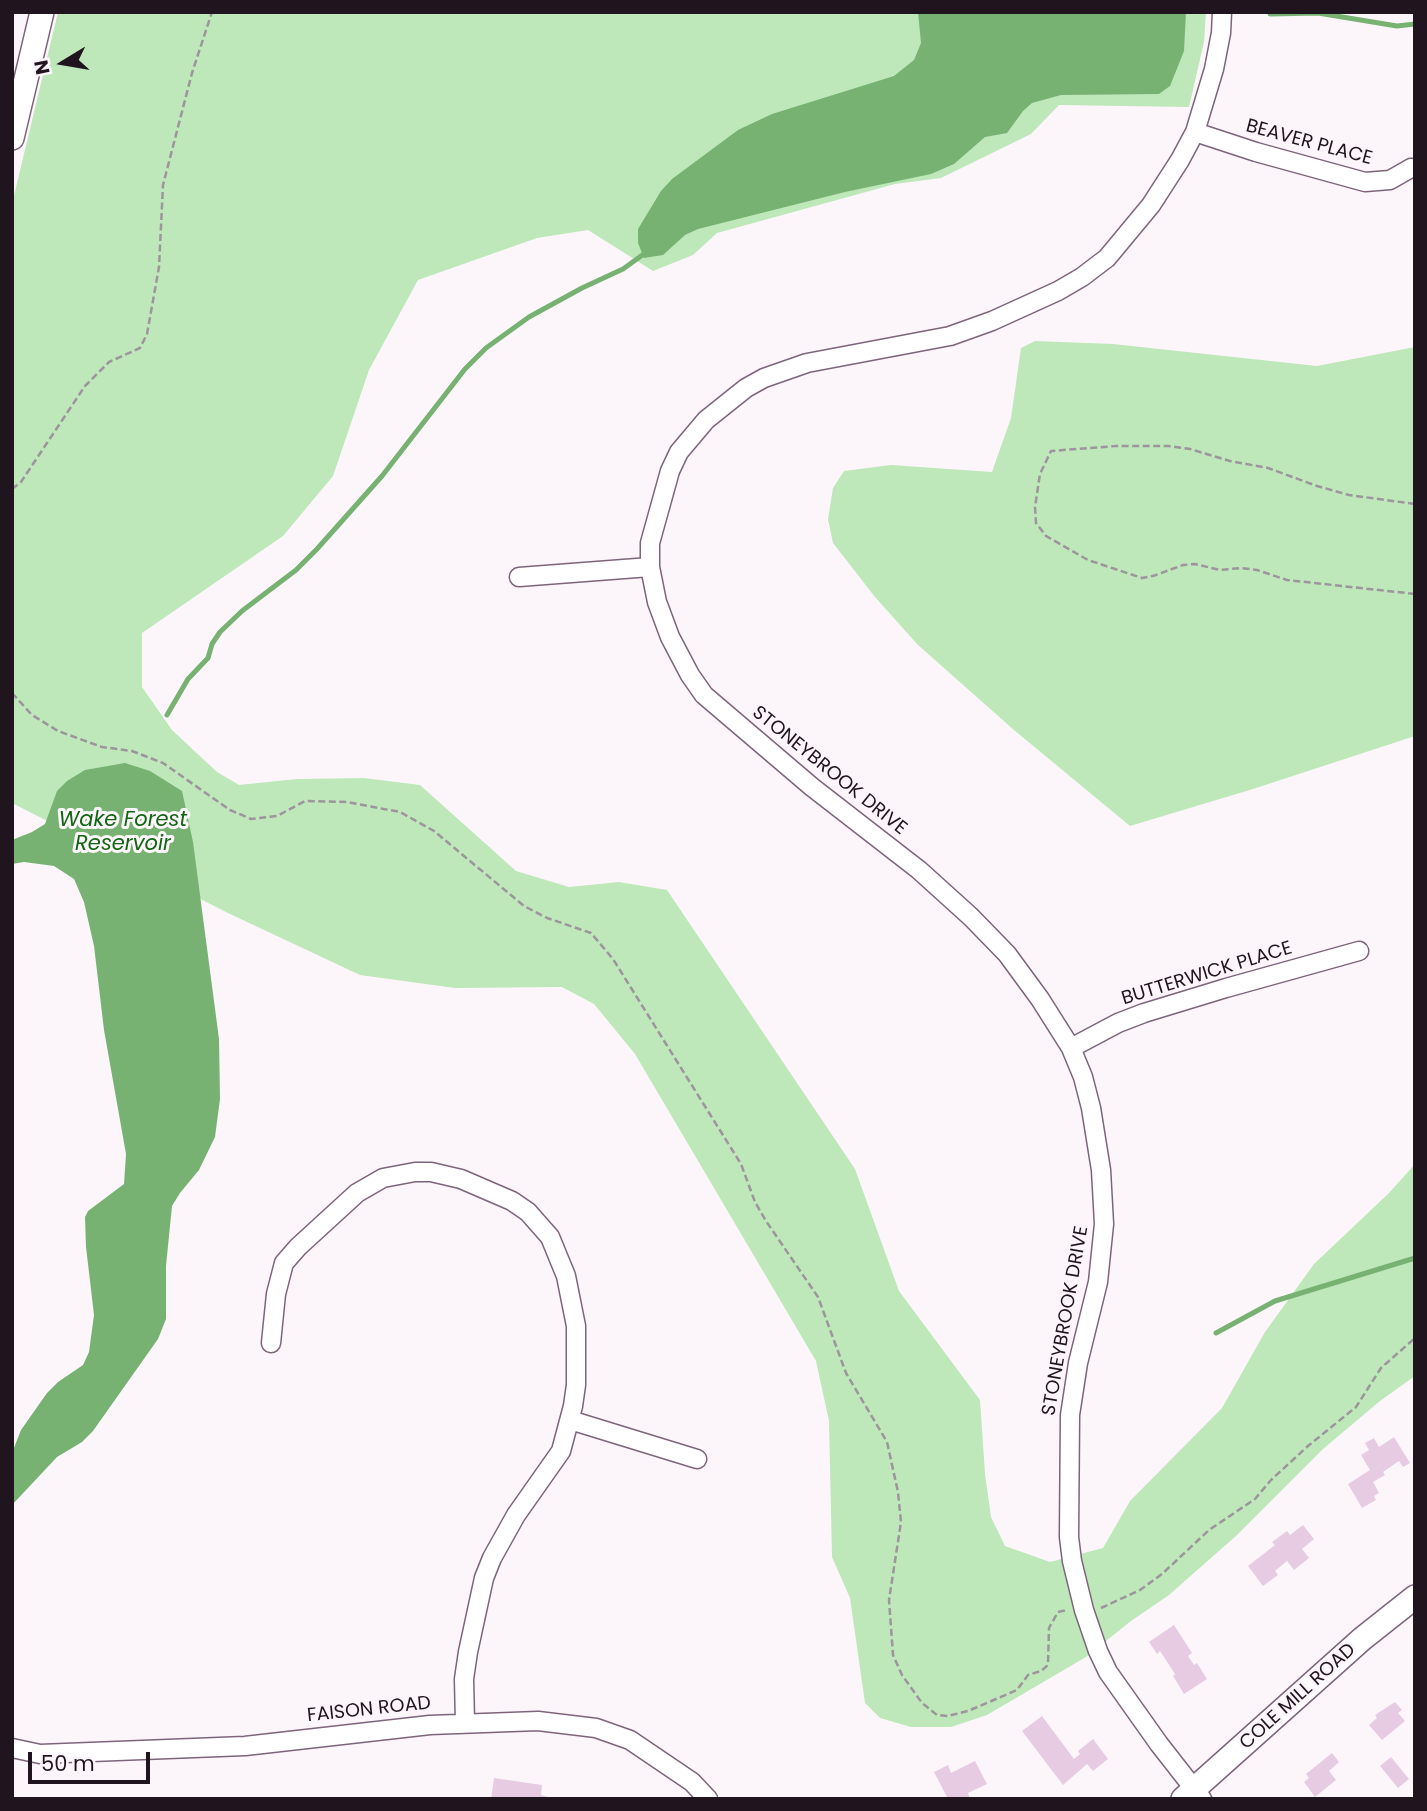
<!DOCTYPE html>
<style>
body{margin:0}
#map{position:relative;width:1427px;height:1811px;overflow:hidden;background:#fcf6fb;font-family:Poppins,sans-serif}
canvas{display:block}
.frame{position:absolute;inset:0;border:14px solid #20151e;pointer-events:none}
.north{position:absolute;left:28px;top:28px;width:70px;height:70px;-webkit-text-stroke:5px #fcf6fb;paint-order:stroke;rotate:259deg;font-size:19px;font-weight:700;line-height:28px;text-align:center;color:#20151e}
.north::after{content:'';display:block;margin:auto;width:24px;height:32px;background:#20151e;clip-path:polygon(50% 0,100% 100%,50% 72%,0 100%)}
.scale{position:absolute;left:28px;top:1752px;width:122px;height:32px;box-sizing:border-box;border:4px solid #20151e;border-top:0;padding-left:9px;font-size:21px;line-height:24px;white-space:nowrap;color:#20151e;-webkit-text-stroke:5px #fcf6fb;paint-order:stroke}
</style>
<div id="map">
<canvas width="1427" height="1811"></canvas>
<div class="frame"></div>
<div class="north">N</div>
<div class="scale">50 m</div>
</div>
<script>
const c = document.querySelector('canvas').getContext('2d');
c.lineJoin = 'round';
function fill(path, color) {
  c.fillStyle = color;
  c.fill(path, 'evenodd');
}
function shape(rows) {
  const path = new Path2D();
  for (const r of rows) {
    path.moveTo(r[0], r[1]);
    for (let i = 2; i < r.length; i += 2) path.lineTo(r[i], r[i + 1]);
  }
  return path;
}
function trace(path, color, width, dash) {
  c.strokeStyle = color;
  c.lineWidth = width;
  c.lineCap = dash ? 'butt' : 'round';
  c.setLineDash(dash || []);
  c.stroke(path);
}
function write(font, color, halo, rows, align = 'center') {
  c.font = font + ' Poppins,sans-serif';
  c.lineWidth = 6;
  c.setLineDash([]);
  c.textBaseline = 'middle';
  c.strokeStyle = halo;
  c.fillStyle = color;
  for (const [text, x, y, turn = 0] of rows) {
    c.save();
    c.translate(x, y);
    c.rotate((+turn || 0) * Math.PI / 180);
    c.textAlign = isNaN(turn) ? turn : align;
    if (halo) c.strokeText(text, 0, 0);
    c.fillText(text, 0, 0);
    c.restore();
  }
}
fill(shape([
 [58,12,1206,12,1204,42,1189,107,1059,105,1031,134,941,178,895,184,717,233,693,255,653,271,588,230,537,238,418,280,369,370,333,476,283,536,142,633,142,687,172,730,217,772,239,785,297,779,364,778,420,785,516,871,569,887,619,882,667,890,855,1169,899,1291,980,1400,985,1474,991,1517,1005,1546,1050,1562,1103,1548,1130,1501,1222,1408,1265,1332,1314,1264,1389,1193,1415,1164,1415,1376,1380,1401,1323,1449,1236,1536,1169,1595,1131,1621,1086,1657,987,1715,951,1727,911,1727,880,1718,865,1703,850,1598,832,1557,829,1421,816,1361,635,1054,594,1004,562,987,455,988,360,975,228,913,12,803,12,204],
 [1035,341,1113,344,1317,366,1415,347,1415,736,1253,789,1130,826,1014,730,918,645,875,597,833,543,828,519,833,488,844,471,891,465,992,472,1011,418,1021,348]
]), '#bee7ba');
fill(shape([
 [918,12,1186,12,1184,51,1170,86,1159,94,1061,95,1032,103,1023,111,1007,133,985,137,954,164,931,174,845,192,698,229,685,235,663,255,644,258,638,243,638,229,661,191,672,179,738,130,772,114,894,76,914,60,921,43],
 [125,763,150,771,182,791,193,842,219,1039,220,1099,215,1137,199,1170,180,1193,172,1206,166,1266,166,1319,158,1339,93,1431,82,1442,57,1457,12,1505,12,1453,21,1430,47,1393,58,1382,83,1365,89,1352,94,1315,86,1247,85,1217,88,1211,124,1184,126,1154,104,1030,94,946,84,902,74,879,54,866,24,862,12,864,12,840,32,832,45,824,57,791,67,781,85,770]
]), '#77b273');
trace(shape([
 [1270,14,1318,13,1397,26,1415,24],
 [167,715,188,679,208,658,212,644,220,632,242,611,296,570,317,549,382,476,465,369,486,348,529,317,582,288,623,269,648,251],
 [1216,1333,1275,1301,1415,1258]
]), '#77b273', 5);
fill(shape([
 [1394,1437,1410,1463,1403,1467,1399,1461,1383,1472,1385,1475,1373,1482,1379,1493,1374,1496,1376,1500,1362,1508,1348,1484,1370,1470,1361,1455,1369,1450,1365,1443,1374,1438,1379,1447],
 [1303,1525,1314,1539,1302,1549,1309,1558,1294,1570,1287,1561,1275,1571,1278,1575,1263,1586,1248,1566,1275,1545,1272,1542,1287,1531,1290,1535],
 [1174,1625,1192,1653,1188,1656,1194,1665,1197,1663,1207,1679,1184,1694,1173,1676,1175,1674,1160,1651,1157,1654,1149,1642],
 [1395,1702,1402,1710,1398,1713,1405,1721,1382,1740,1369,1725,1377,1718,1375,1715],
 [1042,1716,1074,1759,1080,1754,1078,1751,1093,1739,1108,1759,1093,1771,1087,1764,1063,1785,1022,1731],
 [1332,1753,1339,1762,1329,1771,1336,1780,1315,1797,1304,1782,1309,1778,1306,1774],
 [1391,1757,1409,1779,1398,1788,1380,1766],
 [975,1761,987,1784,968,1793,970,1799,948,1799,934,1772,948,1765,951,1773],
 [494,1778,542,1785,541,1795,555,1799,491,1799]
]), '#e7cbe3');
const minor = shape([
 [1195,132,1256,152,1365,182,1390,180,1411,168],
 [519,577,650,567],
 [1071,1048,1118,1023,1144,1013,1226,988,1359,951],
 [271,1343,276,1294,284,1263,298,1247,357,1193,383,1178,415,1172,431,1172,461,1179,512,1201,528,1212,550,1237,566,1276,576,1326,576,1385,573,1406,561,1451,516,1515,492,1558,484,1578,468,1652,464,1679,465,1722],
 [570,1420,697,1459],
 [12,1748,40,1754,245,1746,430,1725,538,1721,596,1728,630,1740,692,1782,708,1799],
 [1202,1799,1159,1744,1108,1672,1098,1651,1084,1610,1072,1561,1069,1537,1070,1415,1078,1363,1098,1282,1104,1224,1101,1170,1091,1108,1083,1077,1071,1048,1040,999,1007,954,971,917,919,870,812,787,704,695,690,675,670,637,657,602,650,567,650,543,670,471,679,452,706,420,746,388,764,378,807,363,950,336,992,321,1058,291,1082,277,1107,258,1151,205,1180,160,1195,132,1214,69,1221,33,1222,12]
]);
const tertiary = shape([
 [12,138,42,12],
 [1183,1799,1362,1639,1415,1597]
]);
trace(minor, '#7d647a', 21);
trace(tertiary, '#7d647a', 26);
trace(shape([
 [12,489,21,482,85,386,109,362,140,348,147,334,159,267,163,185,192,73,212,12],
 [1415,504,1349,495,1317,486,1268,468,1230,461,1190,449,1168,446,1116,446,1051,451,1040,474,1035,507,1036,523,1046,536,1088,560,1142,578,1153,576,1183,565,1195,564,1220,570,1241,568,1257,570,1287,580,1415,594],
 [12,693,32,715,58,731,102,747,132,751,163,763,230,810,251,819,277,816,305,801,347,802,400,812,434,831,524,906,547,918,591,933,613,959,741,1164,755,1202,766,1221,818,1297,846,1373,887,1442,898,1492,901,1522,889,1600,893,1655,902,1675,922,1703,937,1715,948,1716,968,1711,1017,1690,1028,1675,1041,1671,1048,1665,1049,1628,1058,1612,1067,1610],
 [1101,1608,1140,1590,1162,1574,1209,1530,1255,1499,1271,1480,1308,1446,1356,1407,1381,1368,1415,1338]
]), '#9d959c', 2.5, [7, 3.5]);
trace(minor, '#fff', 18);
trace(tertiary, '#fff', 23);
write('19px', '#20151e', '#fcf6fb', [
 ["BEAVER PLACE",1309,143,15],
 ["STONEYBROOK DRIVE",829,771,39],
 ["BUTTERWICK PLACE",1207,974,-17],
 ["STONEYBROOK DRIVE",1066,1321,-80],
 ["COLE MILL ROAD",1298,1697,-42],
 ["FAISON ROAD",369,1710,-6]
]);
write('italic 21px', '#126612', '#fcf6fb', [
 ["Wake Forest",123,821],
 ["Reservoir",123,845]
]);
</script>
